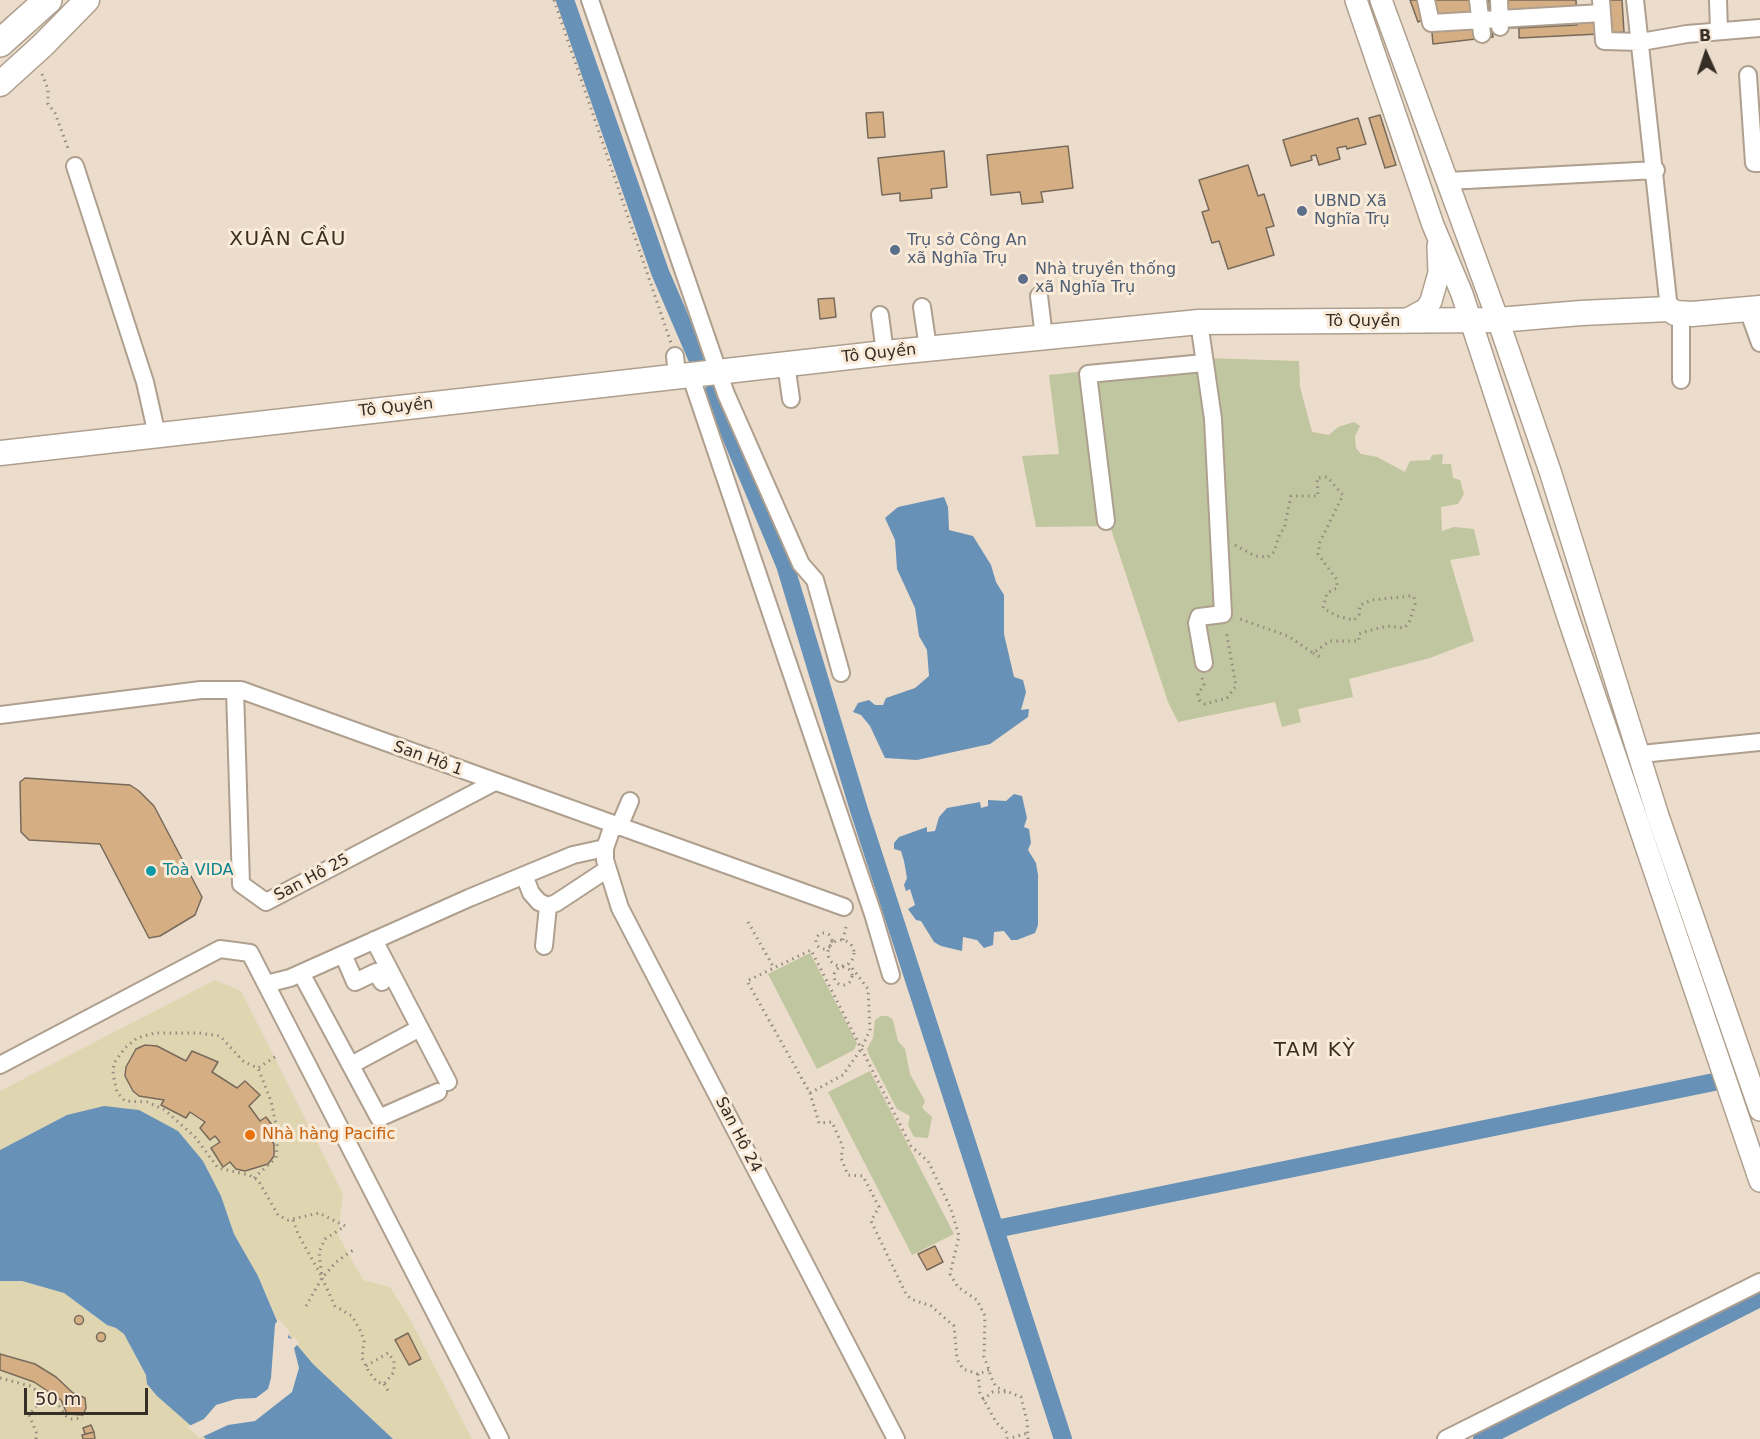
<!DOCTYPE html>
<meta charset="utf-8">
<style>
body{margin:0}
#map{position:relative;width:1760px;height:1439px;overflow:hidden;background:#ecdccb;font-family:"DejaVu Sans",sans-serif}
canvas{display:block}
.north{position:absolute;left:1676px;top:24px;width:60px;height:60px;-webkit-text-stroke:4px #faead8;paint-order:stroke;rotate:357deg;font-size:16px;font-weight:700;line-height:24px;text-align:center;color:#342e27}
.north::after{content:'';display:block;margin:auto;width:21px;height:27px;background:#342e27;clip-path:polygon(50% 0,100% 100%,50% 72%,0 100%)}
.scale{position:absolute;left:24px;top:1388px;width:124px;height:27px;box-sizing:border-box;border:3px solid #342e27;border-top:0;padding-left:8px;font-size:18px;line-height:21px;white-space:nowrap;color:#342e27;-webkit-text-stroke:4px #faead8;paint-order:stroke}
</style>
<div id="map">
<canvas width="1760" height="1439"></canvas>
<div class="north">B</div>
<div class="scale">50 m</div>
</div>
<script>
const c = document.querySelector('canvas').getContext('2d');
c.lineJoin = 'round';
function fill(path, color) {
  c.fillStyle = color;
  c.fill(path, 'evenodd');
}
function shape(rows) {
  const path = new Path2D();
  for (const r of rows) {
    if (r.length === 3) {
      path.moveTo(r[0] + r[2], r[1]);
      path.arc(r[0], r[1], r[2], 0, 2 * Math.PI);
      continue;
    }
    path.moveTo(r[0], r[1]);
    for (let i = 2; i < r.length; i += 2) path.lineTo(r[i], r[i + 1]);
  }
  return path;
}
function trace(path, color, width, dash) {
  c.strokeStyle = color;
  c.lineWidth = width;
  c.lineCap = dash ? 'butt' : 'round';
  c.setLineDash(dash || []);
  c.stroke(path);
}
function write(font, color, halo, rows, align = 'center') {
  c.font = font + ' "DejaVu Sans",sans-serif';
  c.lineWidth = 6;
  c.setLineDash([]);
  c.textBaseline = 'middle';
  c.strokeStyle = halo;
  c.fillStyle = color;
  for (const [text, x, y, turn = 0] of rows) {
    c.save();
    c.translate(x, y);
    c.rotate((+turn || 0) * Math.PI / 180);
    c.textAlign = isNaN(turn) ? turn : align;
    if (halo) c.strokeText(text, 0, 0);
    c.fillText(text, 0, 0);
    c.restore();
  }
}
fill(shape([
 [1204,358,1299,361,1300,387,1312,432,1329,435,1338,427,1354,422,1360,426,1355,436,1356,448,1361,454,1377,457,1405,472,1410,461,1430,460,1432,455,1443,454,1442,464,1451,464,1453,478,1460,480,1464,494,1458,504,1441,507,1442,531,1454,527,1474,529,1480,555,1450,560,1474,641,1430,658,1349,679,1353,697,1298,709,1301,722,1282,727,1275,702,1178,722,1168,702,1110,526,1036,527,1022,456,1059,454,1049,375],
 [810,953,857,1043,854,1050,817,1069,768,974],
 [881,1016,888,1016,893,1020,898,1041,905,1049,910,1074,925,1101,922,1108,932,1117,928,1138,914,1137,908,1125,910,1116,897,1109,869,1055,867,1049,873,1038,875,1020],
 [870,1071,954,1234,912,1255,828,1092]
]), '#c0c69f');
fill(shape([
 [215,980,241,991,343,1194,338,1235,363,1280,390,1287,410,1319,472,1439,393,1439,313,1364,277,1320,258,1276,234,1234,221,1196,203,1161,67,1115,0,1150,0,1091],
 [145,1045,167,1051,173,1056,212,1072,237,1088,245,1081,260,1095,249,1106,260,1121,266,1117,275,1129,271,1139,274,1144,274,1155,268,1164,245,1171,236,1169,230,1162,222,1166,212,1148,220,1142,215,1136,210,1140,200,1128,205,1122,190,1112,186,1118,161,1105,164,1100,139,1096,133,1091,125,1076,126,1067,136,1049],
 [408,1333,421,1359,409,1365,395,1340],
 [0,1281,22,1281,64,1293,107,1325,116,1328,124,1334,146,1375,148,1384,157,1396,206,1439,0,1439]
]), '#dfd6b1');
fill(shape([
 [944,497,948,507,949,530,973,536,991,565,996,582,1004,595,1004,634,1014,677,1023,680,1026,692,1021,710,1029,709,1028,717,990,744,917,760,885,758,870,726,861,715,853,712,858,703,869,700,875,705,883,705,886,698,915,688,929,676,927,650,919,636,915,608,897,569,895,540,885,518,898,507],
 [1014,794,1022,796,1027,818,1024,827,1029,829,1031,843,1028,850,1036,863,1038,875,1038,925,1035,933,1017,940,1011,940,1004,931,994,932,993,945,984,948,977,940,963,937,962,951,941,946,934,942,921,921,916,920,908,909,915,905,910,889,906,891,904,885,907,878,904,861,901,851,894,849,894,843,899,837,927,827,927,832,935,831,939,817,947,808,980,802,981,808,988,806,988,800,1006,801],
 [104,1106,139,1110,178,1131,203,1161,221,1196,234,1234,258,1276,277,1321,313,1364,393,1439,206,1439,157,1396,147,1384,146,1375,124,1334,116,1328,107,1325,64,1293,22,1281,0,1281,0,1150,67,1115]
]), '#6791b7');
fill(shape([
 [279,1319,289,1331,288,1338,293,1339,294,1336,299,1343,294,1348,299,1368,292,1392,255,1421,228,1425,200,1438,187,1427,204,1419,216,1405,236,1399,256,1398,268,1389,271,1378,275,1324]
]), '#ecdccb');
trace(shape([
 [565,0,660,272,697,358],
 [713,393,785,565,859,810,1063,1439],
 [996,1229,1714,1082],
 [1482,1439,1760,1298]
]), '#6791b7', 18);
const building = shape([
 [1410,0,1423,0,1429,17,1418,22,1410,0],
 [1429,0,1489,0,1493,37,1433,44,1429,0],
 [1507,0,1576,0,1577,25,1508,28,1507,0],
 [1605,0,1622,0,1624,32,1608,34,1605,0],
 [1577,19,1598,19,1599,34,1519,38,1519,28,1577,25,1577,19],
 [883,112,885,137,868,138,866,113,883,112],
 [1380,115,1396,165,1385,168,1369,118,1380,115],
 [1358,118,1366,144,1347,149,1346,146,1337,148,1340,159,1319,165,1316,155,1311,156,1312,160,1291,166,1283,140,1358,118],
 [1068,146,1073,188,1041,192,1043,202,1022,204,1020,192,991,195,987,155,1068,146],
 [944,151,947,187,931,189,932,198,900,201,900,193,882,195,878,158,944,151],
 [1248,165,1258,196,1264,194,1274,226,1266,228,1274,255,1228,269,1219,241,1212,243,1202,212,1209,210,1199,180,1248,165],
 [834,298,836,317,820,319,818,299,834,298],
 [25,778,130,785,139,791,154,806,202,897,195,915,160,936,149,938,100,844,29,840,21,832,20,782,25,778],
 [145,1045,157,1046,186,1061,192,1051,218,1062,212,1072,237,1088,245,1081,260,1095,249,1106,260,1121,266,1117,275,1129,271,1139,274,1144,274,1156,268,1164,245,1171,236,1169,230,1162,223,1167,211,1148,220,1142,215,1136,210,1140,200,1128,205,1122,190,1112,186,1118,161,1105,164,1100,139,1096,133,1091,125,1076,126,1067,136,1049,145,1045],
 [935,1246,943,1262,927,1270,918,1254,935,1246],
 [79,1320,4.5],
 [101,1337,4.5],
 [408,1333,421,1359,409,1365,395,1340,408,1333],
 [0,1354,35,1364,56,1377,73,1393,85,1398,86,1408,83,1415,67,1414,61,1400,34,1382,0,1370,0,1354],
 [91,1425,94,1432,85,1434,83,1428,91,1425],
 [94,1432,95,1439,83,1439,82,1435,94,1432]
]);
fill(building, '#d5af83');
trace(building, '#786a5b', 1.5);
const minor = shape([
 [590,0,726,394,801,564,815,580,841,673],
 [1426,0,1431,23,1602,13],
 [1478,0,1482,34],
 [1499,0,1500,27],
 [1601,0,1604,41,1641,42,1687,34,1760,28],
 [1635,0,1669,309],
 [1718,0,1719,31],
 [1748,75,1754,163,1760,163],
 [75,166,145,382,157,435],
 [1448,181,1656,170],
 [1039,296,1044,337],
 [922,307,928,348],
 [1748,310,1760,343],
 [1681,314,1681,380],
 [880,315,885,353],
 [1199,322,1213,419,1223,614,1199,617,1197,623,1204,663],
 [675,356,677,376],
 [786,364,791,399],
 [690,374,873,914,891,975],
 [1106,521,1088,374,1204,363],
 [235,690,241,884,266,902,493,783],
 [0,715,201,690,241,690,844,907],
 [1641,754,1760,742],
 [613,825,605,848,605,860,620,908,896,1439],
 [619,827,630,801],
 [524,875,531,893,539,902,548,906,556,903,606,870],
 [374,940,448,1082],
 [544,946,548,906],
 [343,954,355,982,376,972,382,982],
 [301,973,379,1118,438,1092],
 [266,984,290,978,469,898,573,855,605,848],
 [0,1065,220,949,250,953,500,1439],
 [351,1065,420,1028],
 [1446,1439,1760,1282]
]);
const tertiary = shape([
 [1356,0,1433,225,1462,294,1569,620,1760,1181],
 [1381,0,1498,320,1550,471,1658,816,1760,1110],
 [1402,322,1426,309,1431,301,1439,273,1438,246]
]);
const secondary = shape([
 [0,84,43,45,87,0],
 [0,453,885,353,1199,322,1498,320,1581,313,1669,309,1675,313,1692,314,1760,308]
]);
const primary = shape([
 [0,43,48,0]
]);
trace(minor, '#ae9f8e', 20);
trace(tertiary, '#ae9f8e', 24);
trace(secondary, '#ae9f8e', 27);
trace(primary, '#ae9f8e', 30);
trace(shape([
 [554,0,671,343],
 [42,74,48,89,48,104,55,113,69,151],
 [1235,545,1255,556,1268,557,1274,552,1280,533,1284,529,1291,496,1318,496,1317,478,1327,477,1343,495,1320,542,1318,554,1337,580,1337,588,1327,593,1323,608,1337,616,1354,620,1359,615,1360,605,1372,600,1410,596,1414,597,1415,604,1409,623,1404,628,1387,626,1364,632,1359,634,1359,641,1330,641,1313,653,1288,636,1237,618],
 [1313,653,1322,658],
 [1202,678,1204,685,1198,694,1200,701,1205,704,1227,698,1236,686,1226,630],
 [748,922,774,968],
 [824,941,8],
 [841,953,13],
 [843,940,846,927],
 [843,976,9],
 [275,1057,258,1068,244,1062,220,1036,199,1033,155,1033,137,1038,125,1048,114,1063,113,1074,117,1092,125,1101,147,1102,165,1110,195,1137,218,1168,249,1175,258,1180,278,1215,288,1220,319,1213,345,1226,325,1239,319,1252,322,1278,335,1306,352,1316,361,1332,364,1341,362,1358,369,1372,377,1382,384,1384,394,1372,394,1361,388,1353,366,1366],
 [810,1093,843,1075,861,1049,870,1030,868,989,849,964],
 [254,1178,276,1158,278,1134,271,1101,258,1068],
 [293,1220,298,1234,322,1277],
 [306,1306,322,1278,336,1262,356,1248],
 [989,1370,978,1374,963,1369,957,1359,954,1326,931,1306,911,1299,906,1294,871,1221,879,1207,863,1176,848,1175,841,1158,843,1147,832,1122,819,1123,810,1093,747,981,811,950,911,1146,928,1161,951,1209,959,1236,950,1274,958,1287,977,1300,985,1316,984,1357,988,1367,991,1377,996,1387,1021,1397,1027,1421,1028,1439],
 [978,1374,980,1393,996,1422,1007,1433,1007,1438],
 [0,1378,30,1386,59,1406,66,1416,72,1419,83,1418],
 [384,1384,390,1394],
 [983,1400,992,1392,1008,1392],
 [36,1439,37,1434,29,1415,45,1395],
 [1007,1439,1028,1433]
]), '#958a7e', 3, [1.5, 4.5]);
trace(minor, '#fff', 16);
trace(tertiary, '#fff', 21);
trace(secondary, '#fff', 24);
trace(primary, '#fff', 27);
for (const [x, y, r, color] of [
 [1302,211,6,"#5c6f8a"],
 [895,250,6,"#5c6f8a"],
 [1023,279,6,"#5c6f8a"],
 [151,871,6,"#0f9aa8"],
 [250,1135,6,"#e8710a"]
]) {
  const dot = new Path2D();
  dot.arc(x, y, r, 0, 2 * Math.PI);
  c.fillStyle = color;
  c.fill(dot);
  trace(dot, '#faead8', 2);
}
write('16px', '#4e5e75', '#faead8', [
 ["UBND Xã",1314,202],
 ["Nghĩa Trụ",1314,220],
 ["Trụ sở Công An",907,241],
 ["xã Nghĩa Trụ",907,259],
 ["Nhà truyền thống",1035,270],
 ["xã Nghĩa Trụ",1035,288]
], 'left');
write('16px', '#342e27', '#faead8', [
 ["Tô Quyền",1363,322],
 ["Tô Quyền",879,354,-6],
 ["Tô Quyền",396,408,-6],
 ["San Hô 1",428,759,20],
 ["San Hô 25",312,878,-28],
 ["San Hô 24",738,1135,63]
]);
write('16px', '#0d838f', '#faead8', [
 ["Toà VIDA",163,871]
], 'left');
write('16px', '#c56008', '#faead8', [
 ["Nhà hàng Pacific",262,1135]
], 'left');
c.letterSpacing = '1.5px';
write('20px', '#3b2f21', '#faead8', [
 ["XUÂN CẦU",288,240],
 ["TAM KỲ",1315,1051]
]);
c.letterSpacing = '0px';
</script>
